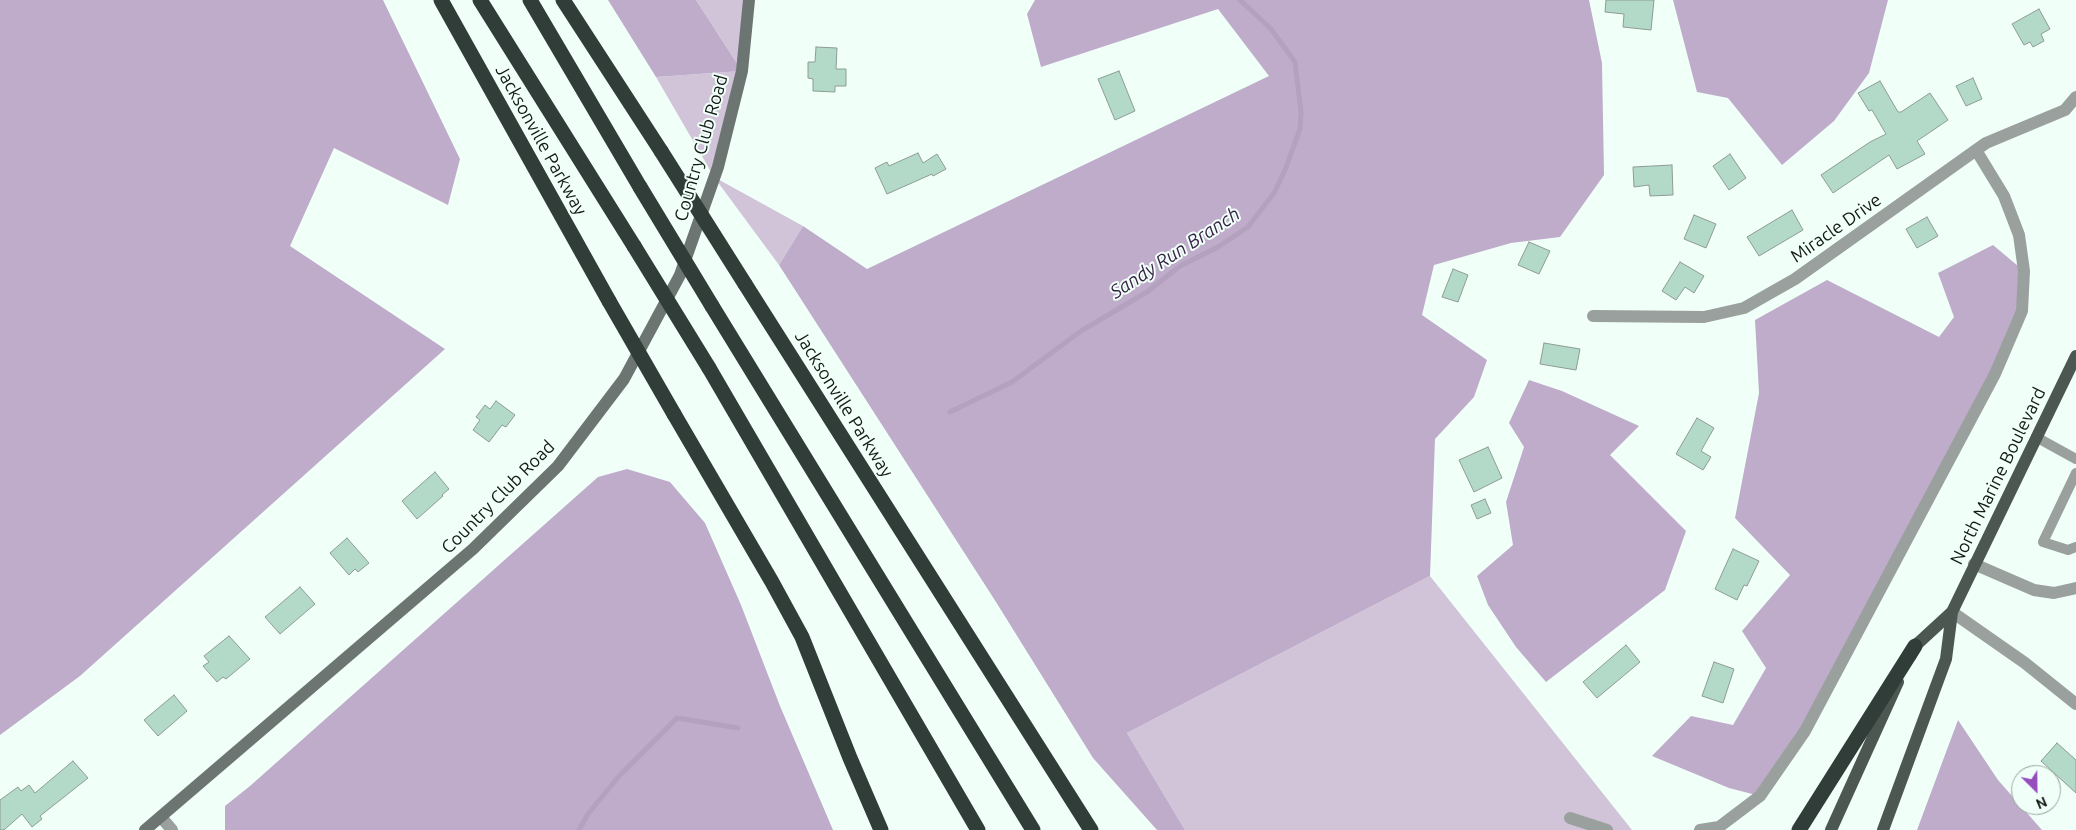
<!DOCTYPE html>
<style>
body{margin:0}
#map{position:relative;width:2076px;height:830px;overflow:hidden;background:#f0fff8;font-family:Ubuntu,sans-serif}
canvas{display:block}
.north{position:absolute;left:2011px;top:765px;width:50px;height:50px;box-sizing:border-box;background:#f0fff8;border:1px solid #98a39e;border-radius:50%;rotate:157deg;font-size:14px;font-weight:700;line-height:20px;text-align:center;color:#141917}
.north::after{content:'';display:block;margin:auto;width:18px;height:22px;background:#974cbe;clip-path:polygon(50% 0,100% 100%,50% 72%,0 100%)}
</style>
<div id="map">
<canvas width="2076" height="830"></canvas>
<div class="north">N</div>
</div>
<script>
const c = document.querySelector('canvas').getContext('2d');
c.lineJoin = 'round';
function fill(path, color) {
  c.fillStyle = color;
  c.fill(path, 'evenodd');
}
function shape(rows) {
  const path = new Path2D();
  for (const r of rows) {
    path.moveTo(r[0], r[1]);
    for (let i = 2; i < r.length; i += 2) path.lineTo(r[i], r[i + 1]);
  }
  return path;
}
function trace(path, color, width, dash) {
  c.strokeStyle = color;
  c.lineWidth = width;
  c.lineCap = dash ? 'butt' : 'round';
  c.setLineDash(dash || []);
  c.stroke(path);
}
function write(font, color, halo, rows, align = 'center') {
  c.font = font + ' Ubuntu,sans-serif';
  c.lineWidth = 4;
  c.setLineDash([]);
  c.textBaseline = 'middle';
  c.strokeStyle = halo;
  c.fillStyle = color;
  for (const [text, x, y, turn = 0] of rows) {
    c.save();
    c.translate(x, y);
    c.rotate((+turn || 0) * Math.PI / 180);
    c.textAlign = isNaN(turn) ? turn : align;
    if (halo) c.strokeText(text, 0, 0);
    c.fillText(text, 0, 0);
    c.restore();
  }
}
fill(shape([
 [696,0,749,0,742,71,714,177,803,226,779,265,714,177,656,77,742,71],
 [1430,576,1632,830,1185,830,1127,733]
]), '#d1c4d9');
fill(shape([
 [0,0,383,0,460,159,448,205,334,148,290,246,445,349,80,676,0,735],
 [608,0,696,0,742,71,656,77],
 [1035,0,1589,0,1602,63,1604,175,1560,237,1511,243,1434,265,1422,315,1487,360,1474,397,1435,439,1430,576,1127,733,1185,830,1157,830,1093,758,996,602,779,265,803,226,867,269,1269,76,1218,9,1041,67,1027,14],
 [1673,0,1888,0,1869,73,1834,121,1782,165,1728,98,1697,92],
 [1993,245,2024,271,2022,311,1805,731,1760,796,1729,788,1652,756,1691,716,1733,725,1766,668,1742,631,1790,575,1735,518,1759,393,1755,320,1827,280,1939,337,1954,317,1938,273],
 [1529,380,1562,391,1639,426,1610,455,1686,531,1665,590,1546,682,1516,647,1488,605,1477,576,1513,545,1506,502,1524,447,1509,423],
 [627,469,670,482,705,523,741,605,780,706,833,830,225,830,225,806,250,786,598,477],
 [1958,720,1998,780,2042,830,1917,830]
]), '#bfacca');
trace(shape([
 [950,412,1012,382,1081,331,1147,292,1180,266,1218,247,1248,227,1274,193,1285,170,1300,129,1301,112,1295,62,1271,29,1240,0],
 [579,830,588,814,620,775,677,718,738,728]
]), '#b3a1bf', 5);
const building = shape([
 [1606,0,1654,0,1651,30,1623,27,1624,14,1605,12,1606,0],
 [2039,9,2050,29,2041,34,2044,41,2033,47,2030,42,2024,45,2012,24,2039,9],
 [816,47,837,48,836,69,846,69,846,86,835,86,835,92,813,91,813,79,808,78,808,62,815,62,816,47],
 [1119,71,1135,111,1115,120,1098,79,1119,71],
 [1973,78,1982,99,1966,106,1956,86,1973,78],
 [1880,81,1898,112,1901,112,1930,93,1948,120,1917,141,1925,154,1897,169,1889,155,1833,193,1821,175,1870,142,1886,134,1872,110,1869,111,1858,93,1880,81],
 [918,153,923,163,937,154,946,169,933,176,932,174,887,194,875,168,887,162,889,166,918,153],
 [1730,154,1746,178,1729,190,1713,166,1730,154],
 [1672,165,1673,195,1650,196,1649,185,1634,187,1633,167,1672,165],
 [1792,210,1803,230,1759,256,1747,237,1792,210],
 [1694,215,1716,224,1706,248,1684,239,1694,215],
 [1927,217,1938,236,1917,248,1906,229,1927,217],
 [1529,242,1550,251,1539,274,1518,265,1529,242],
 [1680,262,1704,276,1694,293,1685,287,1676,300,1662,291,1680,262],
 [1453,269,1468,275,1458,302,1442,297,1453,269],
 [1544,343,1580,349,1576,370,1540,364,1544,343],
 [496,401,515,415,506,427,502,425,489,442,473,430,480,420,476,417,485,405,490,409,496,401],
 [1697,418,1714,428,1701,451,1711,457,1703,470,1676,454,1697,418],
 [1488,447,1502,478,1474,492,1459,460,1488,447],
 [435,472,449,489,442,495,443,496,417,519,402,501,435,472],
 [1485,499,1491,513,1477,519,1471,505,1485,499],
 [347,538,369,563,358,572,355,569,349,575,330,553,347,538],
 [1733,549,1759,561,1747,586,1744,585,1737,600,1715,589,1733,549],
 [300,587,315,604,280,634,265,617,300,587],
 [229,636,250,659,226,679,223,677,217,682,203,666,209,662,204,656,229,636],
 [1626,645,1640,662,1597,698,1583,682,1626,645],
 [1714,662,1734,669,1723,703,1702,696,1714,662],
 [174,695,187,711,158,736,144,720,174,695],
 [2057,743,2076,760,2076,793,2041,761,2057,743],
 [73,761,88,778,40,816,42,819,32,827,22,814,4,830,0,830,0,800,18,787,21,791,29,785,35,793,73,761]
]);
fill(building, '#b3d9c8');
trace(building, '#8e9c96', 1);
trace(shape([
 [2036,437,2076,459],
 [2076,473,2043,542,2068,550,2076,547]
]), '#9aa09d', 10);
trace(shape([
 [1593,316,1704,317,1744,308,1795,279,1986,143,2065,110,2076,97],
 [1974,564,2034,590,2054,593,2076,588],
 [1952,612,2025,663,2076,704],
 [1570,818,1607,830],
 [1700,830,1719,827,1760,796,1805,731,1995,374,2022,311,2024,271,2019,235,2004,196,1976,150]
]), '#9aa09d', 12);
trace(shape([
 [161,817,172,830]
]), '#9aa09d', 12);
trace(shape([
 [145,830,473,549,558,466,624,379,680,275,718,167,742,71,749,0]
]), '#6c7571', 12);
trace(shape([
 [1911,655,1915,646,1952,612],
 [1831,830,1898,682],
 [1883,830,1946,659,1952,612,2076,356]
]), '#4c5752', 12);
trace(shape([
 [441,0,609,301],
 [480,0,634,246],
 [530,0,640,187],
 [563,0,661,151],
 [745,284,1091,830],
 [712,306,1033,830],
 [709,368,978,830],
 [674,414,772,582,802,637,850,758,881,830],
 [1799,830,1915,646]
]), '#313d38', 15);
trace(shape([
 [661,151,745,284],
 [640,187,712,306],
 [634,246,709,368],
 [609,301,674,414]
]), '#313d38', 15);
write('18px', '#141917', '#f0fff8', [
 ["Jacksonville Parkway",541,140,61],
 ["Country Club Road",701,148,-74],
 ["Miracle Drive",1836,228,-35],
 ["Jacksonville Parkway",844,404,58],
 ["North Marine Boulevard",1998,476,-64],
 ["Country Club Road",498,497,-45]
]);
write('italic 19px', '#371e45', '#f0fff8', [
 ["Sandy Run Branch",1175,253,-33]
]);
</script>
